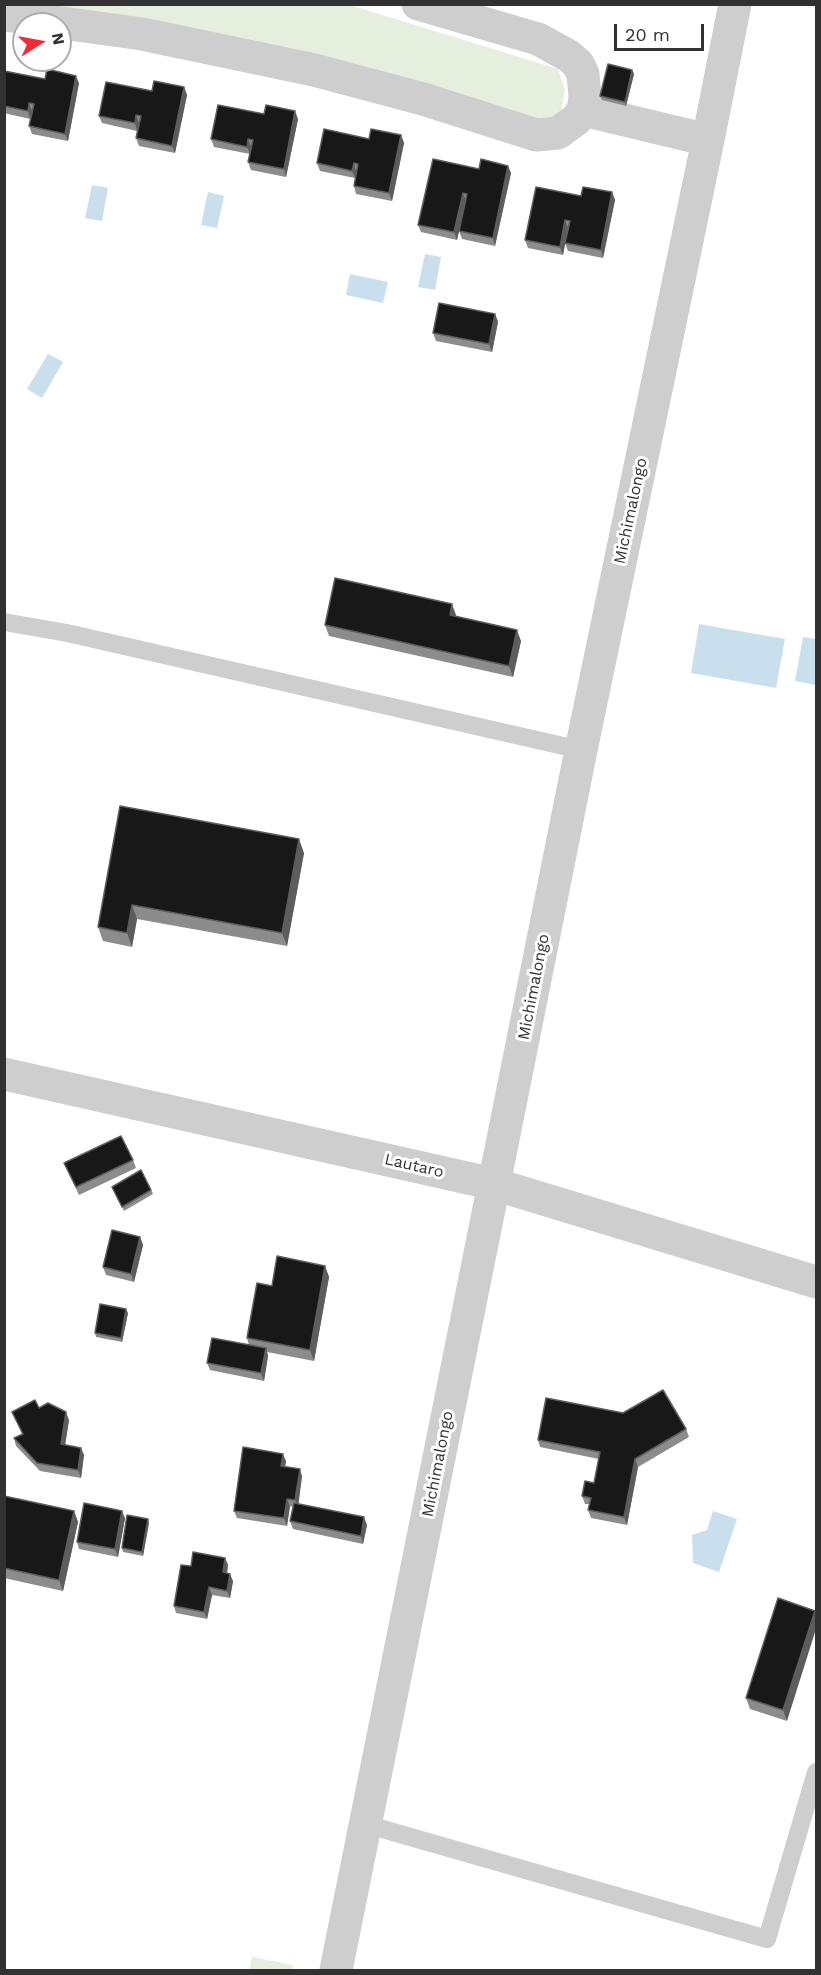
<!DOCTYPE html>
<style>
body{margin:0}
#map{position:relative;width:821px;height:1975px;overflow:hidden;background:#fff;font-family:"Work Sans",sans-serif}
canvas{display:block}
.frame{position:absolute;inset:0;border:6px solid #313131;pointer-events:none}
.north{position:absolute;left:12px;top:12px;width:60px;height:60px;box-sizing:border-box;background:#fff;border:2px solid #adadad;border-radius:50%;rotate:79deg;font-size:16px;font-weight:700;line-height:24px;text-align:center;color:#313131}
.north::after{content:'';display:block;margin:auto;width:21px;height:27px;background:#ef2c34;clip-path:polygon(50% 0,100% 100%,50% 72%,0 100%)}
.scale{position:absolute;left:614px;top:24px;width:90px;height:27px;box-sizing:border-box;border:3px solid #313131;border-top:0;padding-left:8px;font-size:18px;line-height:21px;white-space:nowrap;color:#313131;-webkit-text-stroke:4px #fff;paint-order:stroke}
</style>
<div id="map">
<canvas width="821" height="1975"></canvas>
<div class="frame"></div>
<div class="north">N</div>
<div class="scale">20 m</div>
</div>
<script>
const c = document.querySelector('canvas').getContext('2d');
c.lineJoin = 'round';
function fill(path, color) {
  c.fillStyle = color;
  c.fill(path, 'evenodd');
}
function shape(rows) {
  const path = new Path2D();
  for (const r of rows) {
    path.moveTo(r[0], r[1]);
    for (let i = 2; i < r.length; i += 2) path.lineTo(r[i], r[i + 1]);
  }
  return path;
}
function trace(path, color, width, dash) {
  c.strokeStyle = color;
  c.lineWidth = width;
  c.lineCap = dash ? 'butt' : 'round';
  c.setLineDash(dash || []);
  c.stroke(path);
}
function write(font, color, halo, rows, align = 'center') {
  c.font = font + ' "Work Sans",sans-serif';
  c.lineWidth = 6;
  c.setLineDash([]);
  c.textBaseline = 'middle';
  c.strokeStyle = halo;
  c.fillStyle = color;
  for (const [text, x, y, turn = 0] of rows) {
    c.save();
    c.translate(x, y);
    c.rotate((+turn || 0) * Math.PI / 180);
    c.textAlign = isNaN(turn) ? turn : align;
    if (halo) c.strokeText(text, 0, 0);
    c.fillText(text, 0, 0);
    c.restore();
  }
}
fill(shape([
 [27,5,350,5,558,69,565,91,560,116,534,119],
 [252,1957,293,1965,292,1970,249,1970]
]), '#e6eede');
fill(shape([
 [92,185,108,188,102,221,85,218],
 [208,192,224,196,217,228,201,225],
 [425,254,441,257,435,290,418,287],
 [350,274,388,282,383,303,346,295],
 [48,354,63,362,42,398,27,389],
 [699,624,785,639,776,688,691,673],
 [803,637,816,639,816,685,795,681],
 [713,1511,737,1519,719,1572,693,1563,692,1535,707,1530]
]), '#cadfee');
trace(shape([
 [4,622,67,633,581,750],
 [365,1824,767,1939,816,1772]
]), '#cecece', 18);
trace(shape([
 [4,15,142,34,314,70,423,99,536,135,558,133,577,119,583,110,585,98,584,85,583,74,578,64,569,56,538,39,418,4],
 [583,110,708,140],
 [494,1184,581,750,708,140,735,4]
]), '#cecece', 33);
trace(shape([
 [4,1074,494,1184,816,1282],
 [336,1970,494,1184]
]), '#cecece', 33);
fill(shape([
 [632,70,634,74,626,106,602,100,600,96],
 [4,71,45,79,79,83,68,141,32,134,29,126,32,111,30,119,4,113],
 [184,87,187,95,175,153,139,146,136,138,140,123,137,131,102,123,99,116,152,91],
 [264,114,298,119,286,177,251,170,248,162,252,147,250,154,214,147,211,139],
 [401,135,404,143,392,201,356,194,354,186,355,178,320,171,317,163,369,139],
 [508,166,511,173,495,246,462,239,459,231,457,240,421,232,418,225,479,169],
 [612,192,615,200,603,258,568,251,565,243,567,235,563,255,528,248,525,240,581,196],
 [495,314,498,322,492,352,436,341,433,333],
 [456,615,456,617,521,641,513,677,329,636,325,625],
 [120,806,304,853,287,946,137,919,132,947,103,941,98,927],
 [133,1160,136,1168,79,1195,64,1163],
 [112,1187,151,1190,153,1194,124,1211],
 [140,1237,143,1245,134,1282,106,1275,103,1267],
 [325,1266,329,1277,314,1361,267,1352,268,1356,264,1381,210,1370,207,1363,249,1345,247,1338,272,1286],
 [128,1313,122,1342,96,1337,95,1333],
 [39,1408,69,1420,65,1445,81,1448,84,1455,81,1478,40,1471,16,1446,14,1438,22,1434,12,1412],
 [686,1429,689,1437,638,1467,627,1525,591,1518,588,1510,589,1504,585,1504,582,1496,594,1483,599,1459,540,1447,538,1440],
 [286,1461,285,1466,302,1476,298,1504,367,1525,363,1544,293,1529,290,1521,293,1507,290,1506,287,1526,237,1518,234,1511],
 [4,1496,74,1511,78,1522,63,1591,4,1578],
 [125,1518,118,1557,79,1549,77,1542],
 [149,1523,143,1556,123,1552,122,1548],
 [225,1558,228,1565,227,1573,233,1581,230,1598,212,1595,207,1619,176,1613,174,1606,191,1566],
 [778,1598,787,1721,750,1709,746,1698]
]), '#8c8c8c');
fill(shape([
 [632,70,634,74,626,106,625,102],
 [76,76,79,83,68,141,65,134],
 [184,87,187,95,175,153,172,146],
 [29,103,32,111,30,119,28,111],
 [295,111,298,119,286,177,284,169],
 [136,115,139,123,137,131,135,123],
 [401,135,404,143,392,201,389,193],
 [248,139,251,146,250,154,247,147],
 [354,163,356,171,355,178,352,171],
 [508,166,511,173,495,246,493,238],
 [612,192,615,200,603,258,601,250],
 [463,193,466,201,457,240,454,232],
 [565,220,568,228,563,255,560,247],
 [495,314,498,322,492,352,489,344],
 [452,604,456,615,454,626,450,615],
 [517,630,521,641,513,677,509,666],
 [299,839,304,853,287,946,282,933],
 [132,905,137,919,132,947,127,933],
 [140,1237,143,1245,134,1282,131,1274],
 [325,1266,329,1277,314,1361,310,1350],
 [126,1309,128,1313,122,1342,121,1338],
 [266,1348,268,1356,264,1381,261,1373],
 [66,1412,69,1420,64,1452,61,1444],
 [81,1448,84,1455,81,1478,78,1470],
 [283,1454,286,1461,284,1474,281,1466],
 [635,1459,638,1467,627,1525,624,1517],
 [300,1469,302,1476,298,1508,295,1500],
 [287,1499,290,1506,287,1526,284,1518],
 [74,1511,78,1522,63,1591,59,1580],
 [122,1511,125,1518,118,1557,115,1549],
 [364,1517,367,1525,363,1544,361,1536],
 [148,1519,149,1523,143,1556,142,1552],
 [225,1558,228,1565,226,1580,223,1572],
 [230,1574,233,1581,230,1598,227,1591],
 [209,1587,212,1595,207,1619,204,1612],
 [815,1611,816,1615,816,1629,787,1721,783,1710]
]), '#5d5d5d');
const building = shape([
 [608,64,632,70,625,102,600,96,608,64],
 [47,69,76,76,65,134,29,126,34,104,29,103,28,111,4,106,4,71,45,79,47,69],
 [154,81,184,87,172,146,136,138,141,116,136,115,135,123,99,116,106,82,152,91,154,81],
 [218,105,264,114,266,105,295,111,284,169,248,162,253,140,248,139,247,147,211,139,218,105],
 [324,129,369,139,371,129,401,135,389,193,354,186,358,164,354,163,352,171,317,163,324,129],
 [433,159,479,169,481,159,508,166,493,238,459,231,467,194,463,193,454,232,418,225,433,159],
 [536,187,581,196,583,187,612,192,601,250,565,243,570,221,565,220,560,247,525,240,536,187],
 [439,303,495,314,489,344,433,333,439,303],
 [335,578,452,604,450,615,517,630,509,666,325,625,335,578],
 [120,806,299,839,282,933,132,905,127,933,98,927,120,806],
 [121,1136,133,1160,76,1187,64,1163,121,1136],
 [141,1170,151,1190,122,1207,112,1187,141,1170],
 [112,1230,140,1237,131,1274,103,1267,112,1230],
 [277,1256,325,1266,310,1350,247,1338,257,1283,272,1286,277,1256],
 [100,1304,126,1309,121,1338,95,1333,100,1304],
 [212,1338,266,1348,261,1373,207,1363,212,1338],
 [663,1390,686,1429,635,1459,624,1517,588,1510,591,1498,582,1496,585,1481,594,1483,600,1452,538,1440,546,1398,623,1413,663,1390],
 [35,1400,39,1408,48,1403,66,1412,61,1444,81,1448,78,1470,37,1463,14,1438,23,1434,12,1412,35,1400],
 [243,1447,283,1454,281,1466,300,1469,295,1500,287,1499,284,1518,234,1511,243,1447],
 [4,1496,74,1511,59,1580,4,1568,4,1496],
 [84,1503,122,1511,115,1549,77,1542,84,1503],
 [294,1503,364,1517,361,1536,290,1521,294,1503],
 [127,1515,148,1519,142,1552,122,1548,127,1515],
 [193,1552,225,1558,223,1572,230,1574,227,1591,209,1587,204,1612,174,1606,181,1565,191,1566,193,1552],
 [778,1598,815,1611,783,1710,746,1698,778,1598]
]);
fill(building, '#181818');
trace(building, '#5d5d5d', 1.5);
write('16px', '#313131', '#fff', [
 ["Michimalongo",631,511,-78],
 ["Michimalongo",534,987,-79],
 ["Lautaro",414,1166,13],
 ["Michimalongo",438,1464,-79]
]);
</script>
